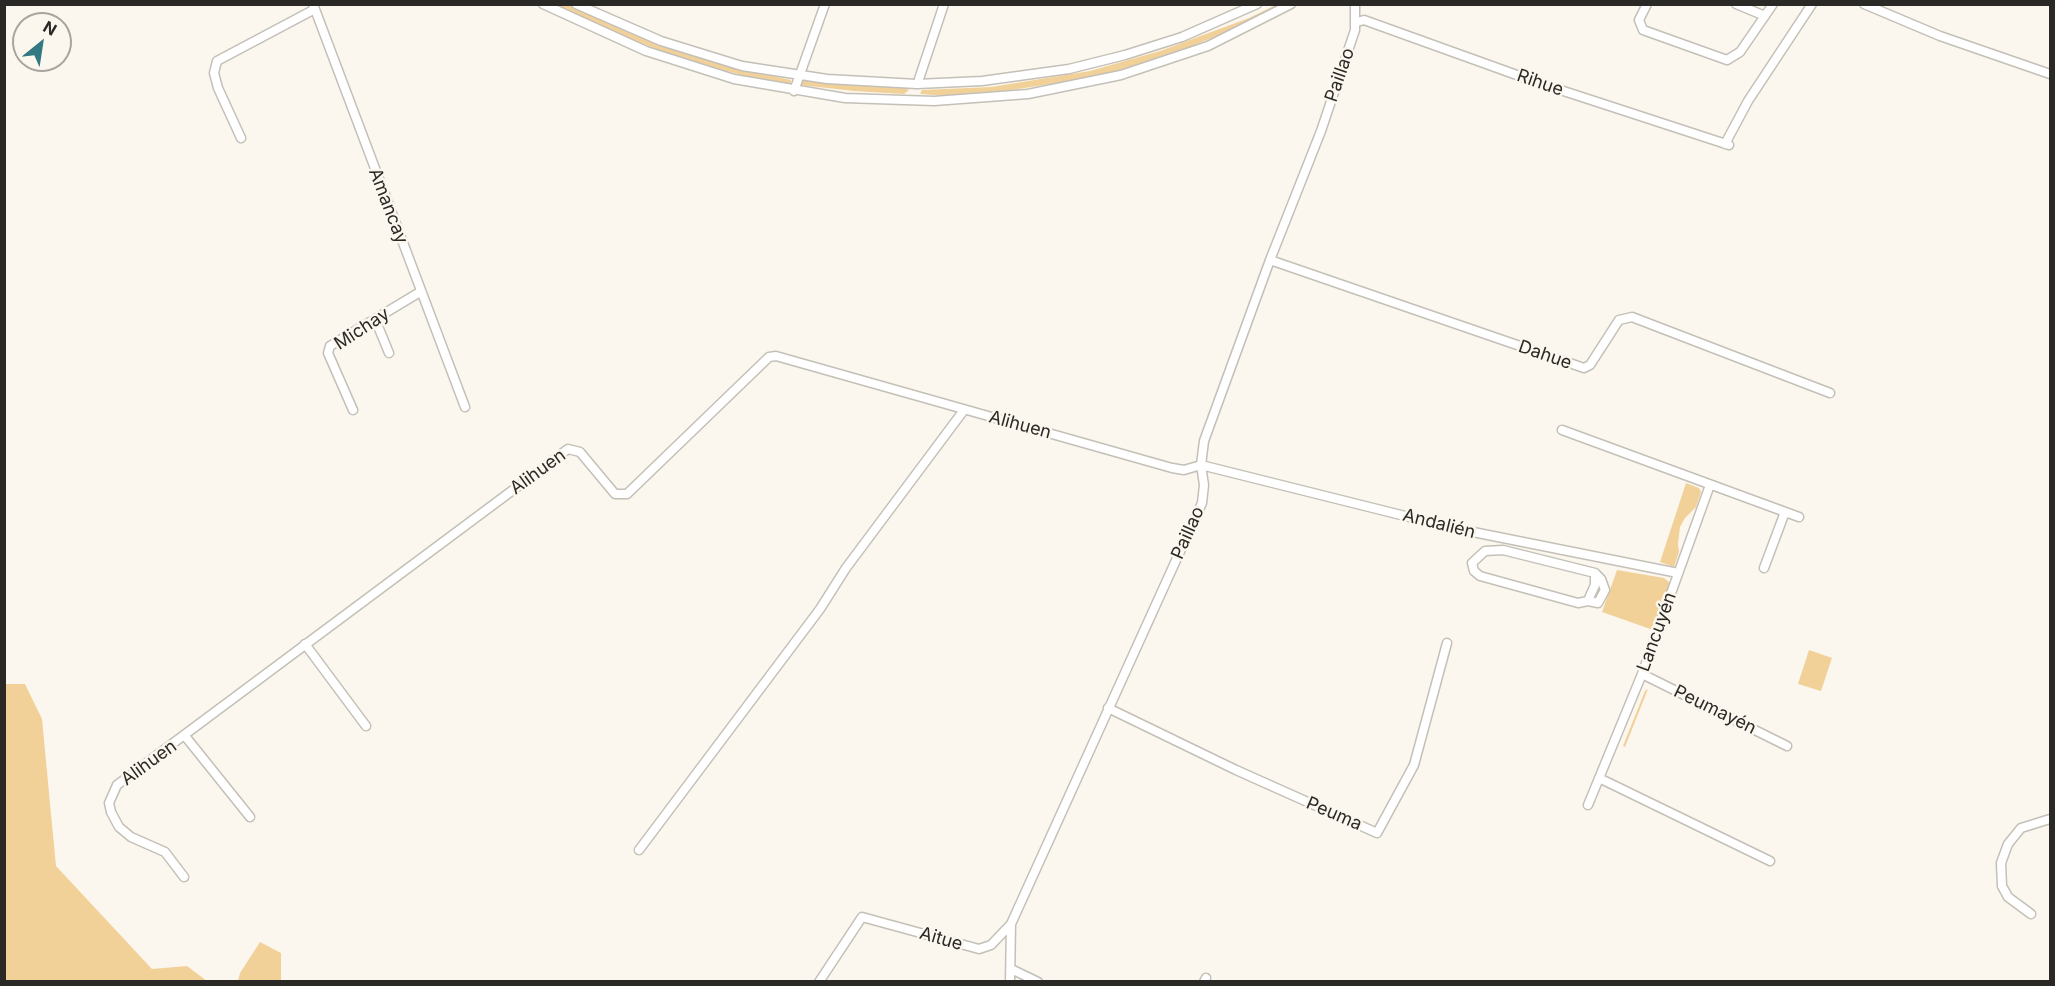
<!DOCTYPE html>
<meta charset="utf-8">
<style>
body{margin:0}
#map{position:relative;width:2055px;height:986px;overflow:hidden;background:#fbf7ee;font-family:Inter,sans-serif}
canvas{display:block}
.frame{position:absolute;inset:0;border:6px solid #2b2926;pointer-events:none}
.north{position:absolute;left:12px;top:12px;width:60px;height:60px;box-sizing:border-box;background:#fbf7ee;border:2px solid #a8a59e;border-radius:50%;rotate:30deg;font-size:16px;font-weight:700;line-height:24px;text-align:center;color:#2b2926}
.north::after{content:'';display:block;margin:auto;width:21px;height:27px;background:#327984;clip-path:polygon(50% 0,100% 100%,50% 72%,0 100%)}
</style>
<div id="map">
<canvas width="2055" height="986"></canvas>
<div class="frame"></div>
<div class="north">N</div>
</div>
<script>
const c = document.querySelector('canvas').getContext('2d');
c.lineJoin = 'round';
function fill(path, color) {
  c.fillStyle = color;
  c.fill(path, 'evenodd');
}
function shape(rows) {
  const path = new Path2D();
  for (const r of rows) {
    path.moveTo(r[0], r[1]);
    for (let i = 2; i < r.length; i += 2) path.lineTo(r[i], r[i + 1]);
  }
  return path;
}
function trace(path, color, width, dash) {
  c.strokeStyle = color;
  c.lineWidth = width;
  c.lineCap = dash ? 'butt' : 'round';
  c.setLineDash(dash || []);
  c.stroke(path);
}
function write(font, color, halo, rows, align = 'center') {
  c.font = font + ' Inter,sans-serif';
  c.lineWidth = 5;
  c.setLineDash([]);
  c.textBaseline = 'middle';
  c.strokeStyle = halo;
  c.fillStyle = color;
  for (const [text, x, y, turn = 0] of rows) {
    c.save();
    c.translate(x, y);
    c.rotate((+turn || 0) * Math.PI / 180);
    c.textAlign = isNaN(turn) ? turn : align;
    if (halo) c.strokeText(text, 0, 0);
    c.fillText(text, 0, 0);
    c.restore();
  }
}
fill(shape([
 [555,5,569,5,665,47,732,67,791,80,791,84,761,80,685,60,608,30],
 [1276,5,1281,5,1226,32,1185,49,1117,71,1070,81,1005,91,947,96,920,94,922,90,991,87,1090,71,1160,51,1249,18],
 [803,79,846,85,905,88,909,90,904,94,854,91,801,85],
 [1686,483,1699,488,1701,492,1696,507,1685,518,1680,527,1678,544,1679,552,1674,567,1660,562],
 [1617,570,1664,578,1670,583,1656,631,1602,612],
 [1809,650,1832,658,1821,691,1798,684],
 [5,684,25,684,42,719,56,866,152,969,187,966,207,981,5,981],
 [1648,689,1625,747,1623,746,1645,691],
 [260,942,281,953,281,981,238,981,240,973]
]), '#f2d199');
const minor = shape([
 [313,4,465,407],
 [543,4,646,51,734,79,845,98,934,101,1028,94,1121,75,1208,46,1291,4],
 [576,4,661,41,742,66,827,79,917,84,982,81,1069,69,1125,55,1182,37,1257,4],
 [1647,4,1639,20,1643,30,1727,60,1740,52,1773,4],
 [1736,4,1765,16],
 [1864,4,1940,36,2050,74],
 [1357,22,1364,20,1539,83,1729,145],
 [919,79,944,4],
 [794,91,825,4],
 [241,138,218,88,214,73,217,61,315,9],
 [1725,144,1748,101,1812,4],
 [1270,260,1584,368,1590,365,1619,320,1632,317,1830,393],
 [375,319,389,353],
 [353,410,328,353,330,346,420,292],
 [1562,430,1799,517],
 [1764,568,1785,512],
 [1588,601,1598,603,1605,590,1601,579,1595,573,1503,550,1485,551,1472,563,1474,571,1480,576,1578,603,1588,601,1590,596,1595,585,1595,573],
 [305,644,366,726],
 [1642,674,1787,746],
 [1108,708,1236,770,1377,833,1414,765,1447,643],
 [185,736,250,817],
 [1599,778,1770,861],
 [1588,805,1642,674,1710,485],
 [639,850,820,609,846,568,964,410],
 [184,877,165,852,131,837,119,827,111,812,109,803,117,785,568,449,580,452,615,494,627,494,769,357,776,356,1172,468,1184,470,1201,465,1453,528,1678,573],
 [2031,914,2008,897,2002,886,2001,863,2008,844,2021,828,2050,819],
 [1011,969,1038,982],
 [819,982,862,917,979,949,991,945,1011,924],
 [1010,982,1011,924,1202,503,1204,485,1201,465,1204,441,1270,260,1321,131,1355,30,1355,4],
 [1204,982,1206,978]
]);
trace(minor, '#c4c0b8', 11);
trace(minor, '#fff', 8);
write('18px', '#2b2926', '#fbf7ee', [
 ["Paillao",1340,75,-71],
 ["Rihue",1540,83,19],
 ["Amancay",388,206,69],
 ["Michay",362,329,-33],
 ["Dahue",1545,355,19],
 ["Alihuen",1020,425,15],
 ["Alihuen",538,472,-36],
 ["Andalién",1439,524,14],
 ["Paillao",1188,533,-66],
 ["Lancuyén",1657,632,-70],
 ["Peumayén",1715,710,26],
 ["Alihuen",149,763,-36],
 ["Peuma",1334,814,23],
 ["Aitue",941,939,16]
]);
</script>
